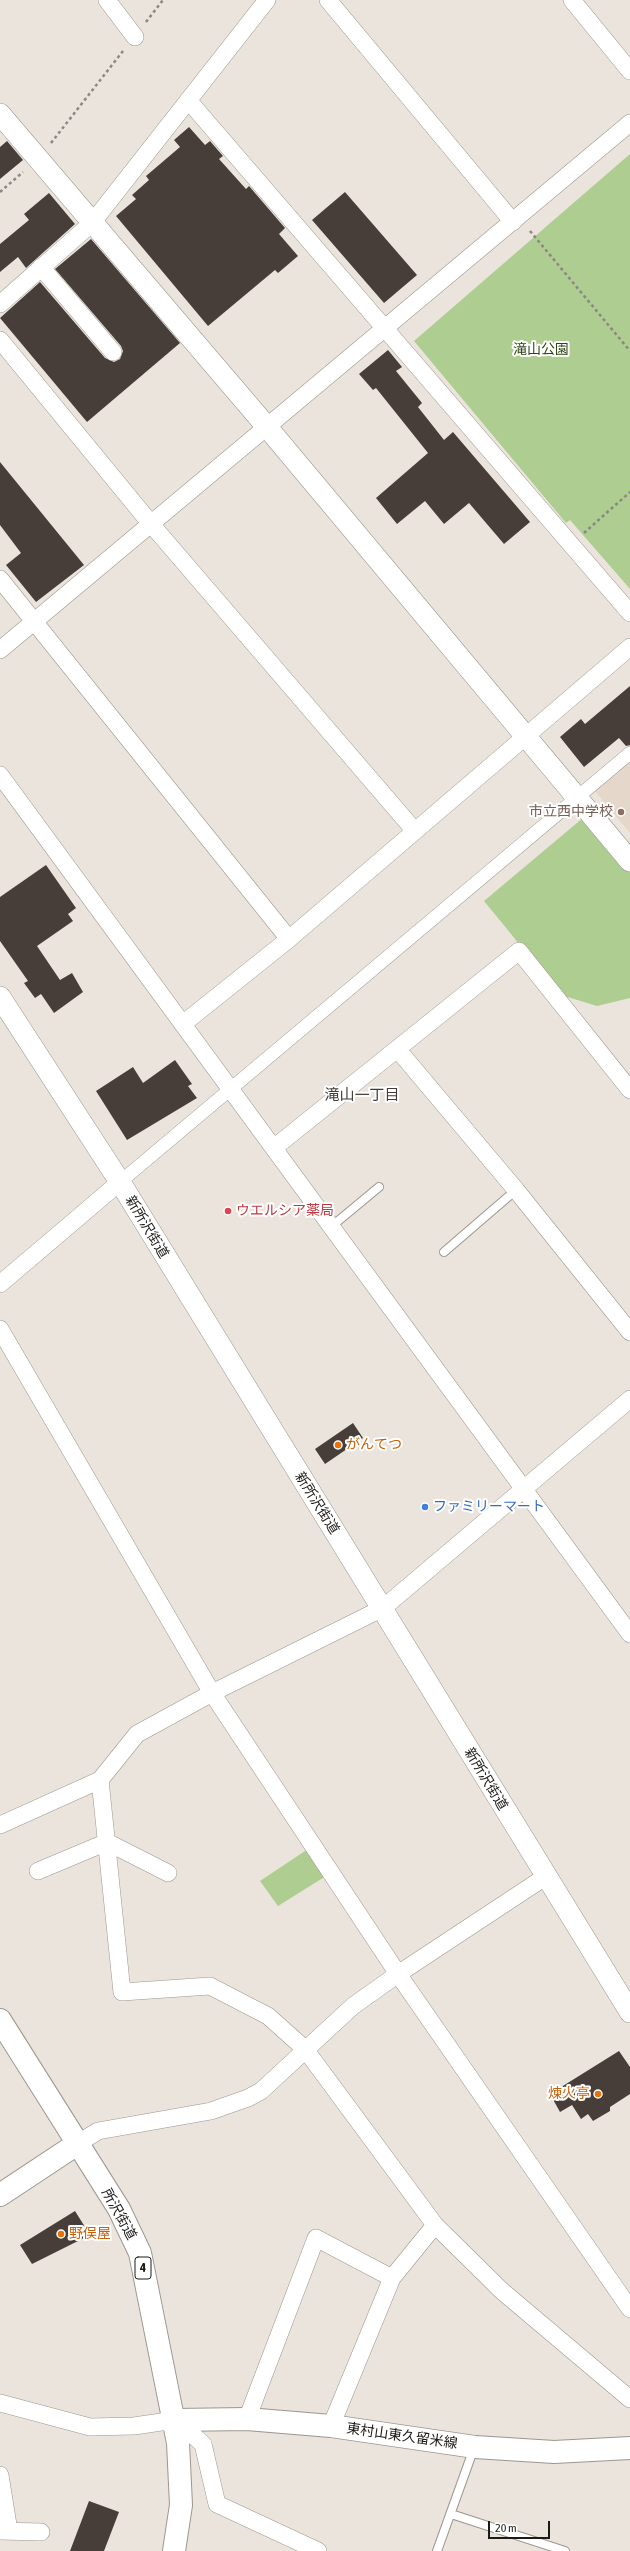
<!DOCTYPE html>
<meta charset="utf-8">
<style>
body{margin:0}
#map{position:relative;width:630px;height:2551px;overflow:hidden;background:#ebe4dc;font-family:"Asap Condensed",sans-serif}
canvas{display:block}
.scale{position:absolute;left:488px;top:2521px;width:62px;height:18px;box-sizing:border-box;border:2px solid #1c1a17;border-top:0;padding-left:5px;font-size:12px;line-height:14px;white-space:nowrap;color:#1c1a17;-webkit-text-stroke:3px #fff;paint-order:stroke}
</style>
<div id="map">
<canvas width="630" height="2551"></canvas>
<div class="scale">20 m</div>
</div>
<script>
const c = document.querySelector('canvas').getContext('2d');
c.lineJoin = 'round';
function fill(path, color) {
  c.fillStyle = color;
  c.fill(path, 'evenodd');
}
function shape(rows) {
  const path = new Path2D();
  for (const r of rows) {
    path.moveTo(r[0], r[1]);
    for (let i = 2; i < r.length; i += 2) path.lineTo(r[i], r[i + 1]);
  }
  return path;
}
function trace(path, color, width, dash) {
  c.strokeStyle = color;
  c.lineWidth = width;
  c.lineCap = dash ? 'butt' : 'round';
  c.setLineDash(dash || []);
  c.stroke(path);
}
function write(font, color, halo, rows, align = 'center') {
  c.font = font + ' "Asap Condensed","Noto Sans JP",sans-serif';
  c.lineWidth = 4;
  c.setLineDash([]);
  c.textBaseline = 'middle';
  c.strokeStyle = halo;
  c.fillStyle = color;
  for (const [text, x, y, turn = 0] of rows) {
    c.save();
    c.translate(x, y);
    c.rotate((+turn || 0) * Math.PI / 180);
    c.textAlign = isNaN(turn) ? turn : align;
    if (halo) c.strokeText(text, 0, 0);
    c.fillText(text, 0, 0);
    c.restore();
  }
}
fill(shape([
 [630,760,630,833,594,790]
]), '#e5d8ca');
fill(shape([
 [630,154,630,589,570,520,566,523,414,341],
 [584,817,630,871,630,998,597,1006,561,995,484,901],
 [308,1849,326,1876,278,1906,260,1881]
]), '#aecd91');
fill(shape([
 [189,127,205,145,210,141,223,156,219,159,246,189,249,186,285,228,279,234,298,256,278,273,275,270,208,326,116,216,136,199,132,195,149,180,146,176,180,147,174,140],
 [7,141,23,160,0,179,0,147],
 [345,192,417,275,384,303,312,220],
 [49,193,75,224,26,268,18,257,0,272,0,244,29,220,24,214],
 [91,239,180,343,87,422,0,318,40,282,105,358,114,362,120,359,123,351,121,346,55,269],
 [388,350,402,367,396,371,422,403,418,407,444,440,453,432,530,522,504,544,469,503,444,524,425,501,397,524,376,498,428,453,376,388,373,390,359,374],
 [0,462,84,565,36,602,6,565,21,553,0,525],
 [630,686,630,745,626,746,619,738,584,767,560,737,581,719,585,724],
 [46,865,76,908,68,914,73,921,37,946,60,980,72,973,83,992,54,1013,41,994,35,998,24,983,28,981,0,941,0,897],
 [175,1060,192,1084,188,1086,197,1098,127,1140,96,1091,133,1067,143,1083],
 [353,1423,363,1438,325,1464,315,1449],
 [619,2051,630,2067,630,2094,610,2107,610,2111,593,2121,588,2114,581,2119,572,2105,560,2112,550,2094],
 [75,2211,90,2235,32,2264,20,2245],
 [89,2501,119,2512,104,2551,70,2551]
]), '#473e3a');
const service = shape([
 [332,1226,379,1187],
 [444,1252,516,1190],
 [451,2514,565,2551],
 [437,2551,474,2448]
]);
const pedestrian = shape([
 [120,1182,630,753]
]);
const minor = shape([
 [107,0,135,37],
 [328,0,513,222],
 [572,0,630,71],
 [188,100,630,613],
 [41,267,113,352],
 [0,304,92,223,267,0],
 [0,340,151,524,414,830],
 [0,579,289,939],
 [0,650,630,123],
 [0,775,630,1634],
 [184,1023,289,939,630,647],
 [398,1050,516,1190,630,1332],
 [275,1147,519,951,630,1090],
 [0,1284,120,1182],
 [0,1329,212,1693,398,1974,630,2309],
 [100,1780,122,1992,210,1986,268,2016,305,2049,435,2225,392,2278,331,2426],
 [0,1825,100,1780,137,1734,212,1693,383,1608,630,1399],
 [38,1871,107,1842,168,1873],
 [77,2144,98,2131,211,2111,248,2098,261,2091,353,2006,398,1974,545,1877],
 [435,2225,502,2291,630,2399],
 [0,2403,90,2427,134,2426,175,2420,203,2444,217,2504,318,2551],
 [247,2419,316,2238,392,2278],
 [0,2475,9,2531],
 [0,2531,41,2532]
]);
const tertiary = shape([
 [0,114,267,427,630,861],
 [0,997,120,1182,630,2012]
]);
const secondary = shape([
 [0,2195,77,2144],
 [175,2420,247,2419,331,2426,475,2447,554,2452,630,2448]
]);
const primary = shape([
 [0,2020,119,2209,140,2253,178,2443,181,2505,174,2551]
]);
trace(service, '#9d968e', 10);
trace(pedestrian, '#9d968e', 14);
trace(minor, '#9d968e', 18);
trace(tertiary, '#9d968e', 22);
trace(secondary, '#9d968e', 24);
trace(primary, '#9d968e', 24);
trace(shape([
 [146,22,163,0],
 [51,143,123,51],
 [0,192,23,172],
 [530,231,630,351],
 [584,533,630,492]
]), '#8c8782', 2.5, [3, 3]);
trace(service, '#fff', 8);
trace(pedestrian, '#fff', 13);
trace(minor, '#fff', 17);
trace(tertiary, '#fff', 21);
trace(secondary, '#fff', 22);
trace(primary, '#fff', 22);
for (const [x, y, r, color] of [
 [621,812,4,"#8d6e63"],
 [228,1211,4,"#e0444e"],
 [338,1445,4,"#e8710a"],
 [425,1507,4,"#3f7fe0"],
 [598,2094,4,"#e8710a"],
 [61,2234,4,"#e8710a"]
]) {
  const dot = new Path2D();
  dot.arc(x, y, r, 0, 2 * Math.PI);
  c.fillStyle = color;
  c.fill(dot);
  trace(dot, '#fff', 1.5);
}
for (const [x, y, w] of [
 [143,2268,16]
]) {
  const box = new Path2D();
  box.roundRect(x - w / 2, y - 11, w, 22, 3);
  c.fillStyle = '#fff';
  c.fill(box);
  trace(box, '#1c1a17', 1);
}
write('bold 13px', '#1c1a17', null, [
 ["4",143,2268]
]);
write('14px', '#2f4512', '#fff', [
 ["滝山公園",541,350]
]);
write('14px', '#785e54', '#fff', [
 ["市立西中学校",613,812]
], 'right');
write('14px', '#be3a42', '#fff', [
 ["ウエルシア薬局",236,1211]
], 'left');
write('14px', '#1c1a17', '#fff', [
 ["新所沢街道",147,1227,59],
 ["新所沢街道",317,1503,58],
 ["新所沢街道",486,1779,59],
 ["所沢街道",119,2214,61],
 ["東村山東久留米線",402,2436,8]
]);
write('14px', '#c56008', '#fff', [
 ["がんてつ",346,1445],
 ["煉火亭",590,2094,"right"],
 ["野俣屋",69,2234]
], 'left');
write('14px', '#366cbe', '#fff', [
 ["ファミリーマート",433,1507]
], 'left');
write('15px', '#433d37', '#fff', [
 ["滝山一丁目",362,1095]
]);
</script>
